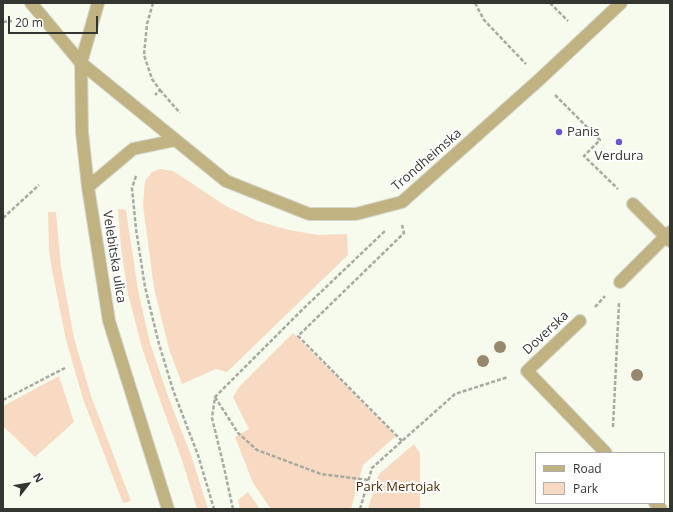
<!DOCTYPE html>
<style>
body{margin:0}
#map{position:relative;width:673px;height:512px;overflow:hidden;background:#f6fbee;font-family:"Open Sans",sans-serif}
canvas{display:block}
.frame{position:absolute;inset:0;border:4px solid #333530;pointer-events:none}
.legend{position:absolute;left:535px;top:452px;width:130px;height:52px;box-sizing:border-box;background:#fff;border:1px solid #adaeac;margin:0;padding:5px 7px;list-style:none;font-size:12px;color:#333530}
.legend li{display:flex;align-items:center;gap:8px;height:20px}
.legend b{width:20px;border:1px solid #adaeac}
.north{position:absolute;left:8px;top:464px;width:40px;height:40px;-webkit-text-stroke:3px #fff;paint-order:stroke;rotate:59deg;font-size:11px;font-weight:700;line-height:16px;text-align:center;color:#333530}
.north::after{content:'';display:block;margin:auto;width:14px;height:18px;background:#333530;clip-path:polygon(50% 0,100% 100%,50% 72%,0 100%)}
.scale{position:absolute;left:8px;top:16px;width:90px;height:18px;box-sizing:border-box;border:2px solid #333530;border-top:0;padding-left:5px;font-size:12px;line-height:14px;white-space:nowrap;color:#333530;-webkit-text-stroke:3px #fff;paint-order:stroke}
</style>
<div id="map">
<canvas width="673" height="512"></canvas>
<div class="frame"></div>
<ul class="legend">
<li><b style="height:5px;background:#c1b282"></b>Road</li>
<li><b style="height:11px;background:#f8dac2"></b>Park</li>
</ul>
<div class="north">N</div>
<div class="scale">20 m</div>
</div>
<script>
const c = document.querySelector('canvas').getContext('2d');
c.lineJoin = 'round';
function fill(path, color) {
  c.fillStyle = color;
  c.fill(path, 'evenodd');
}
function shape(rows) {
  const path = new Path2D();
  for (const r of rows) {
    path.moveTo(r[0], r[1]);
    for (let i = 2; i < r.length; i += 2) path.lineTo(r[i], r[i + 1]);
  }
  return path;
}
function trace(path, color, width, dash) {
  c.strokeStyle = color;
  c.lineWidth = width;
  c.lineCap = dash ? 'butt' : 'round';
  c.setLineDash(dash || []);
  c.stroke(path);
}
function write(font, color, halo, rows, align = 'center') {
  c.font = font + ' "Open Sans",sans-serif';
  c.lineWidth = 4;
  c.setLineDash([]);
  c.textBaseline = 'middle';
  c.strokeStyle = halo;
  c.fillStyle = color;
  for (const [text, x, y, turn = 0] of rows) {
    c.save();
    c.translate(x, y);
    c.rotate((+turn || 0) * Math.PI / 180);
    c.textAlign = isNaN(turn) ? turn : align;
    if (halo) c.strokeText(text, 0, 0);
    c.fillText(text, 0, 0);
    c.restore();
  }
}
fill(shape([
 [160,169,173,171,226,206,257,221,289,230,318,235,347,234,348,255,227,372,216,369,182,384,169,349,154,288,143,205,145,181,152,172],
 [118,209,126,210,138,290,150,343,169,399,191,455,208,509,197,509,182,460,161,403,142,348,128,294,121,248],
 [48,212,56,212,61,267,74,338,91,396,131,501,123,503,83,399,66,340,52,270,49,250],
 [293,333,396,436,363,465,351,509,271,509,253,483,235,437,249,429,233,397,239,387],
 [59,376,74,422,35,457,3,426,3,406],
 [414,444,420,453,420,509,368,509,379,474],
 [248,492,260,509,240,509,238,500]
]), '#f8dac2');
const minor = shape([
 [31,3,81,63,226,181,309,214,356,214,402,202,540,79,621,3],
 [98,3,81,63,82,132,88,187,109,321,168,509],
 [88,187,133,149,176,140],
 [633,204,670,241],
 [620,282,670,232],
 [580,321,527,371,606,453],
 [655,503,661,509]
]);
trace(minor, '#d3d7cc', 14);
trace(shape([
 [153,3,147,24,144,55,152,79,160,90,155,95],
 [475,3,484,20,526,64],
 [550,3,568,21],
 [3,22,12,21],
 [160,90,180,113],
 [555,95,600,140,584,156,618,189],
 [136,176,132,188,136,229,145,287,159,344,173,390,198,455,214,509],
 [3,218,39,185],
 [595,307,605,296],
 [215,397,238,433,257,450,321,474,369,480],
 [3,400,65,368],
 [613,427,619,303],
 [402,441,298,336,404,233,402,225],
 [233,509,223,463,212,418,215,397,303,309,386,230],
 [360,509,372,468,402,441,455,394,508,377]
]), '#a7aaa1', 2.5, [4, 2]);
trace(minor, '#c1b282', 12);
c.fillStyle = '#98886d';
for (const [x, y] of [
 [500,347],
 [483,361],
 [637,375]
]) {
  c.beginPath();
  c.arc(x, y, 6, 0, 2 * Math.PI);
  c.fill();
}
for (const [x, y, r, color] of [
 [559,132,4,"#6b56d0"],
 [619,142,4,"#6b56d0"]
]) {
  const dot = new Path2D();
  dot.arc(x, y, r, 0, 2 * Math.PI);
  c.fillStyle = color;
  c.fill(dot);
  trace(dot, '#fff', 1.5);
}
write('13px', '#333530', '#fff', [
 ["Panis",567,132],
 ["Verdura",619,156,"center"]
], 'left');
write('13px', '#333530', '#fff', [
 ["Trondheimska",427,160,-41],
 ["Velebitska ulica",114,257,81],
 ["Doverska",546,333,-43]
]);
write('13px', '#4c2904', '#fff', [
 ["Park Mertojak",398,487]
]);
</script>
